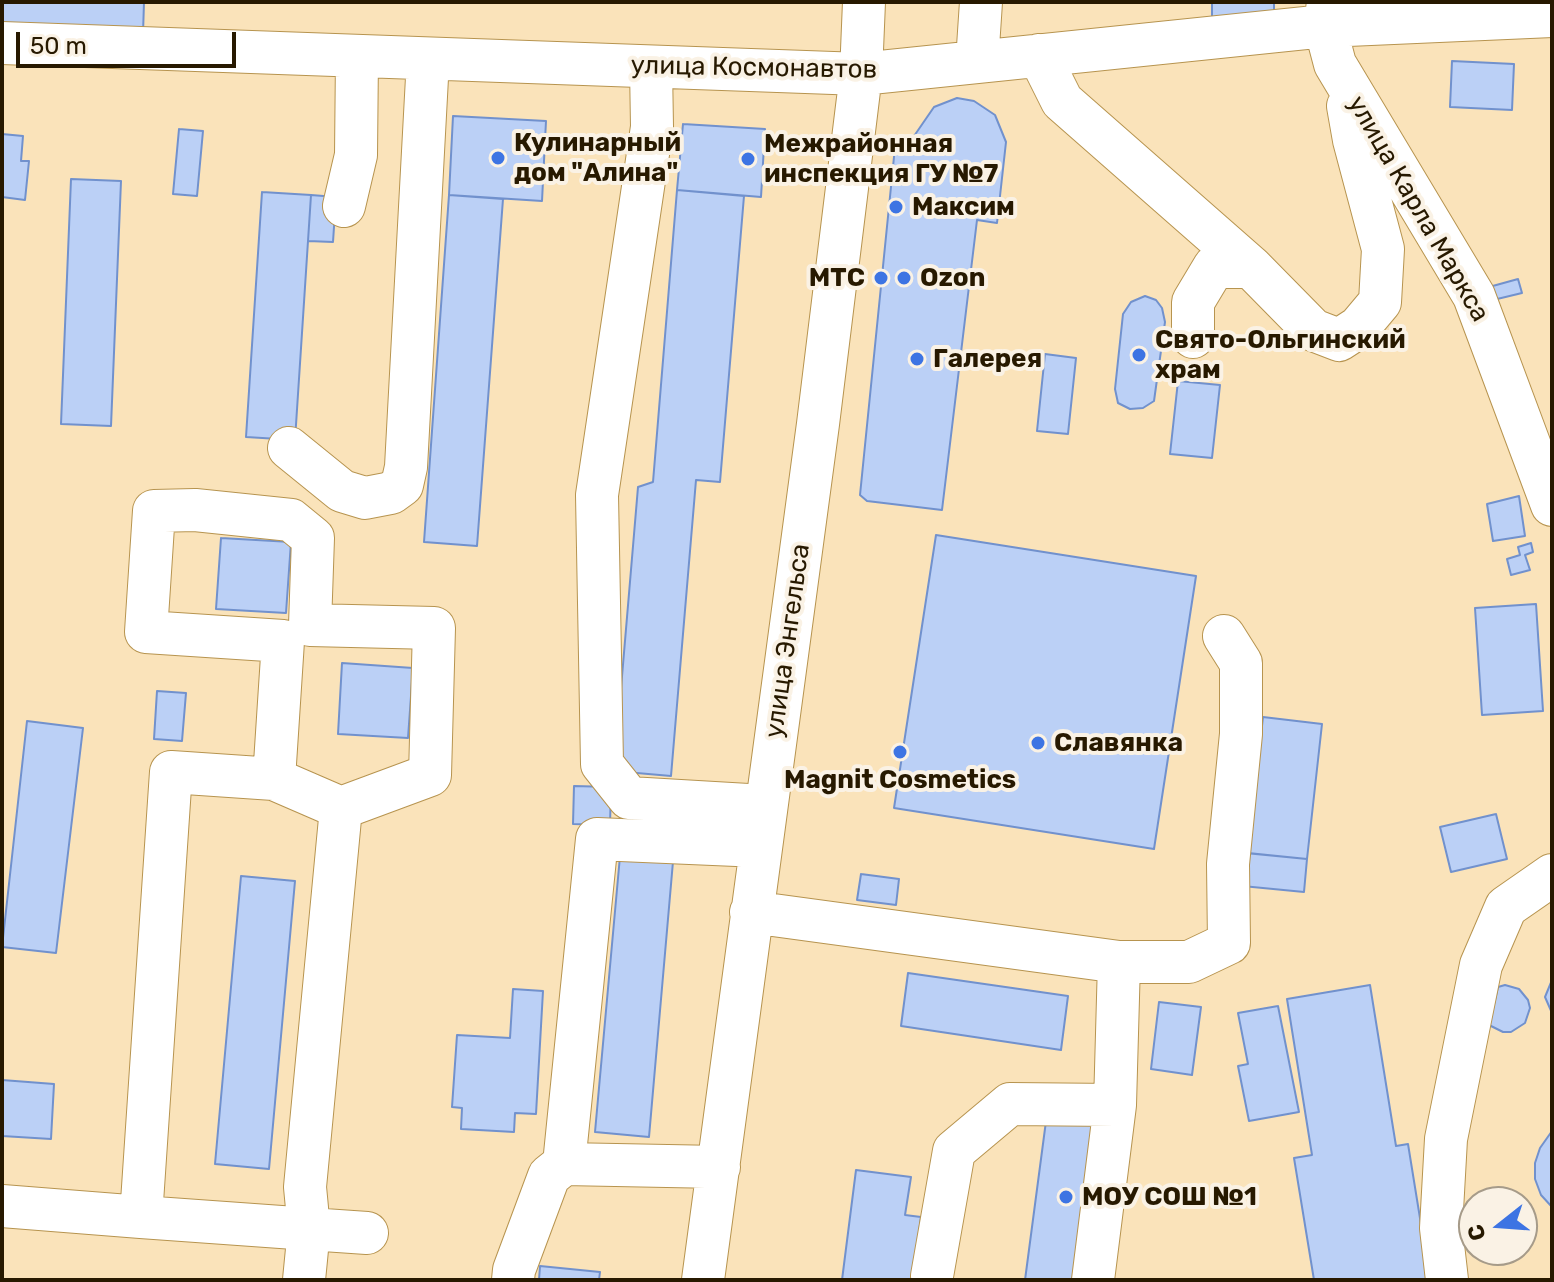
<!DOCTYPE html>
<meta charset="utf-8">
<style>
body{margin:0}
#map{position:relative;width:1554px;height:1282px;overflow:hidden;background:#fae3ba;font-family:Rubik,sans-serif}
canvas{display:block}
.frame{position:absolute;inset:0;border:4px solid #271900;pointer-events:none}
.north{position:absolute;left:1458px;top:1186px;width:80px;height:80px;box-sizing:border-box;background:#faf2e5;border:2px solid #a69b89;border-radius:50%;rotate:253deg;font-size:22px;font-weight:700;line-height:32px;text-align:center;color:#271900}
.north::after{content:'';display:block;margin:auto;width:28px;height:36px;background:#3d74e3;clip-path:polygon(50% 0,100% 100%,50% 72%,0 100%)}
.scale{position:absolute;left:16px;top:32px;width:220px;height:36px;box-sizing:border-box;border:4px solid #271900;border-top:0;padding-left:10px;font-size:24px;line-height:28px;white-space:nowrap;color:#271900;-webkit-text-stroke:6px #faf2e5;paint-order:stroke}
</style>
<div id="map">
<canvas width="1554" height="1282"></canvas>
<div class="frame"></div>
<div class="north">С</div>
<div class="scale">50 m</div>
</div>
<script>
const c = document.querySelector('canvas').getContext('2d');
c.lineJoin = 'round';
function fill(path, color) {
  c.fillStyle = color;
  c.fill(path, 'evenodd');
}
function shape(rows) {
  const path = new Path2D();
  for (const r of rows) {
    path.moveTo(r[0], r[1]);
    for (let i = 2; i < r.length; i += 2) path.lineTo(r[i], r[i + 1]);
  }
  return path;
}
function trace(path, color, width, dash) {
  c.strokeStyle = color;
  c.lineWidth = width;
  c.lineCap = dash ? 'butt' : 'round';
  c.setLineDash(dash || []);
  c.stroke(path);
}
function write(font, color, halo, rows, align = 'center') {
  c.font = font + ' Rubik,sans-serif';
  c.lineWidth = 8;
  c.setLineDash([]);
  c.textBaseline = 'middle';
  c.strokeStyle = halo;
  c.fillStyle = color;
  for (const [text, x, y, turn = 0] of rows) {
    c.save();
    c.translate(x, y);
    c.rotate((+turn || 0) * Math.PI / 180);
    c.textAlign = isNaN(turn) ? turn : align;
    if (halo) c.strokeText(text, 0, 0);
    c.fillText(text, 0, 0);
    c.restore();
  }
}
const building = shape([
 [2,2,144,2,143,34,2,30,2,2],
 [1212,2,1274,2,1274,18,1212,19,1212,2],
 [1452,61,1514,64,1512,110,1450,107,1452,61],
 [957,98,974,101,995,115,1006,142,997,223,977,220,942,510,867,501,860,495,896,137,912,139,934,107,957,98],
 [453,116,546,121,542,201,449,195,453,116],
 [683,124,765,129,761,197,677,190,683,124],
 [179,129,203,131,197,196,173,194,179,129],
 [2,134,23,136,21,161,29,161,25,200,2,197,2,134],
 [71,179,121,181,111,426,61,424,71,179],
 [677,190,744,196,720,482,696,480,671,776,614,771,638,487,653,482,677,190],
 [262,192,311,195,295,440,246,437,262,192],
 [311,195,336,197,333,242,308,241,311,195],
 [449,195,503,199,477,546,424,542,449,195],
 [1518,279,1522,293,1493,300,1489,287,1518,279],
 [1145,296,1156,300,1162,308,1165,322,1154,401,1143,408,1130,409,1118,403,1115,389,1123,314,1131,302,1145,296],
 [1045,354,1076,358,1068,434,1037,431,1045,354],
 [1178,381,1220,385,1212,458,1170,454,1178,381],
 [1519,496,1525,536,1493,541,1487,504,1519,496],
 [936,535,1196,576,1154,849,894,808,936,535],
 [221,538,291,542,286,613,216,609,221,538],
 [1531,543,1533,552,1525,555,1530,570,1511,575,1507,559,1520,555,1518,547,1531,543],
 [1536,604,1543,711,1482,715,1475,608,1536,604],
 [342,663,413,668,408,738,338,734,342,663],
 [157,691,186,693,182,741,154,739,157,691],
 [1263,717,1322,724,1307,859,1248,853,1263,717],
 [27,721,83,728,56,953,2,947,27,721],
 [574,786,611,787,610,825,573,824,574,786],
 [1496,814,1507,859,1451,872,1440,827,1496,814],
 [621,845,674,850,649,1137,595,1132,621,845],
 [1235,852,1307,859,1304,892,1232,885,1235,852],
 [861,874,899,879,896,905,857,900,861,874],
 [241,876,295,881,269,1169,215,1164,241,876],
 [908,973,1068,996,1061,1050,901,1026,908,973],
 [1552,980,1552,1013,1545,997,1552,980],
 [1370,985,1396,1146,1408,1144,1430,1280,1314,1280,1294,1158,1312,1155,1287,999,1370,985],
 [1505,985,1519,989,1528,1000,1530,1008,1525,1023,1511,1032,1503,1032,1489,1025,1498,987,1505,985],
 [513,989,543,991,536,1114,515,1113,514,1132,461,1129,462,1108,452,1107,457,1035,510,1038,513,989],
 [1159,1002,1201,1007,1192,1075,1151,1069,1159,1002],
 [1278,1006,1299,1112,1249,1121,1238,1066,1248,1064,1238,1013,1278,1006],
 [2,1080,54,1084,51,1139,2,1136,2,1080],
 [1048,1106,1108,1114,1086,1280,1025,1280,1048,1106],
 [1552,1131,1552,1207,1541,1195,1535,1179,1535,1163,1540,1148,1552,1131],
 [856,1170,911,1177,905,1215,921,1217,913,1280,842,1280,856,1170],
 [540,1266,600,1272,599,1280,539,1280,540,1266]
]);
fill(building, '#bbd0f6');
trace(building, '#7191cd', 2);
const minor = shape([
 [1328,2,1325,26,1335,64,1474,296,1552,505],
 [2,43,861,74,1325,26,1552,16],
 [1039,55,1062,101,1251,267],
 [977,62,981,2],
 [651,67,652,127,597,495,602,764,629,798,765,806],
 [344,206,356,155,357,56],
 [1193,337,1193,302,1214,267,1251,267,1313,330,1339,340,1359,327,1380,302,1383,249,1354,140,1348,106],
 [289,448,342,491,365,498,391,493,402,485,406,467,428,59],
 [274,779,341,808],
 [751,912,1119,962,1189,962,1229,943,1228,864,1241,734,1241,663,1224,636],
 [564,1164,597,839,760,846],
 [2,1206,141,1217,309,1229,305,1187,341,808,430,775,434,628,310,625,313,538,291,520,195,510,154,511,146,632,283,641,274,779,171,772,141,1217],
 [932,1276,954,1151,1010,1104,1115,1105,1119,962],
 [304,1280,309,1229,367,1233],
 [513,1280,514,1270,549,1176,564,1164,719,1167],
 [703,1280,818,424,861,74,864,2],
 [1093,1280,1115,1105],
 [1447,1280,1441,1228,1446,1139,1481,965,1506,907,1552,875]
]);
trace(minor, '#b7944f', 44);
trace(minor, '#fff', 42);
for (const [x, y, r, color] of [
 [498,158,8,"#3d74e3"],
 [748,159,8,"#3d74e3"],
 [896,207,8,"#3d74e3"],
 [881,278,8,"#3d74e3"],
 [904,278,8,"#3d74e3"],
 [1139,355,8,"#3d74e3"],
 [917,359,8,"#3d74e3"],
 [1038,743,8,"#3d74e3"],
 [900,752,8,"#3d74e3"],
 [1066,1197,8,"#3d74e3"]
]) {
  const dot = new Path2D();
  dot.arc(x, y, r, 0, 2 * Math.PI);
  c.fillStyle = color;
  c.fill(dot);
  trace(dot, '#faf2e5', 3);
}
write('26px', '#271900', '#faf2e5', [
 ["улица Космонавтов",754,68,1],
 ["улица Карла Маркса",1418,209,60],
 ["улица Энгельса",788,641,-82]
]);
write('bold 26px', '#271900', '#faf2e5', [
 ["Кулинарный",514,143],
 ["дом \"Алина\"",514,173],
 ["Межрайонная",764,144],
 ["инспекция ГУ №7",764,174],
 ["Максим",912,207],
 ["МТС",865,278,"right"],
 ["Ozon",920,278],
 ["Свято-Ольгинский",1155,340],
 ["храм",1155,370],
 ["Галерея",933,359],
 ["Славянка",1054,743],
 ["Magnit Cosmetics",900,780,"center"],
 ["МОУ СОШ №1",1082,1197]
], 'left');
</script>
